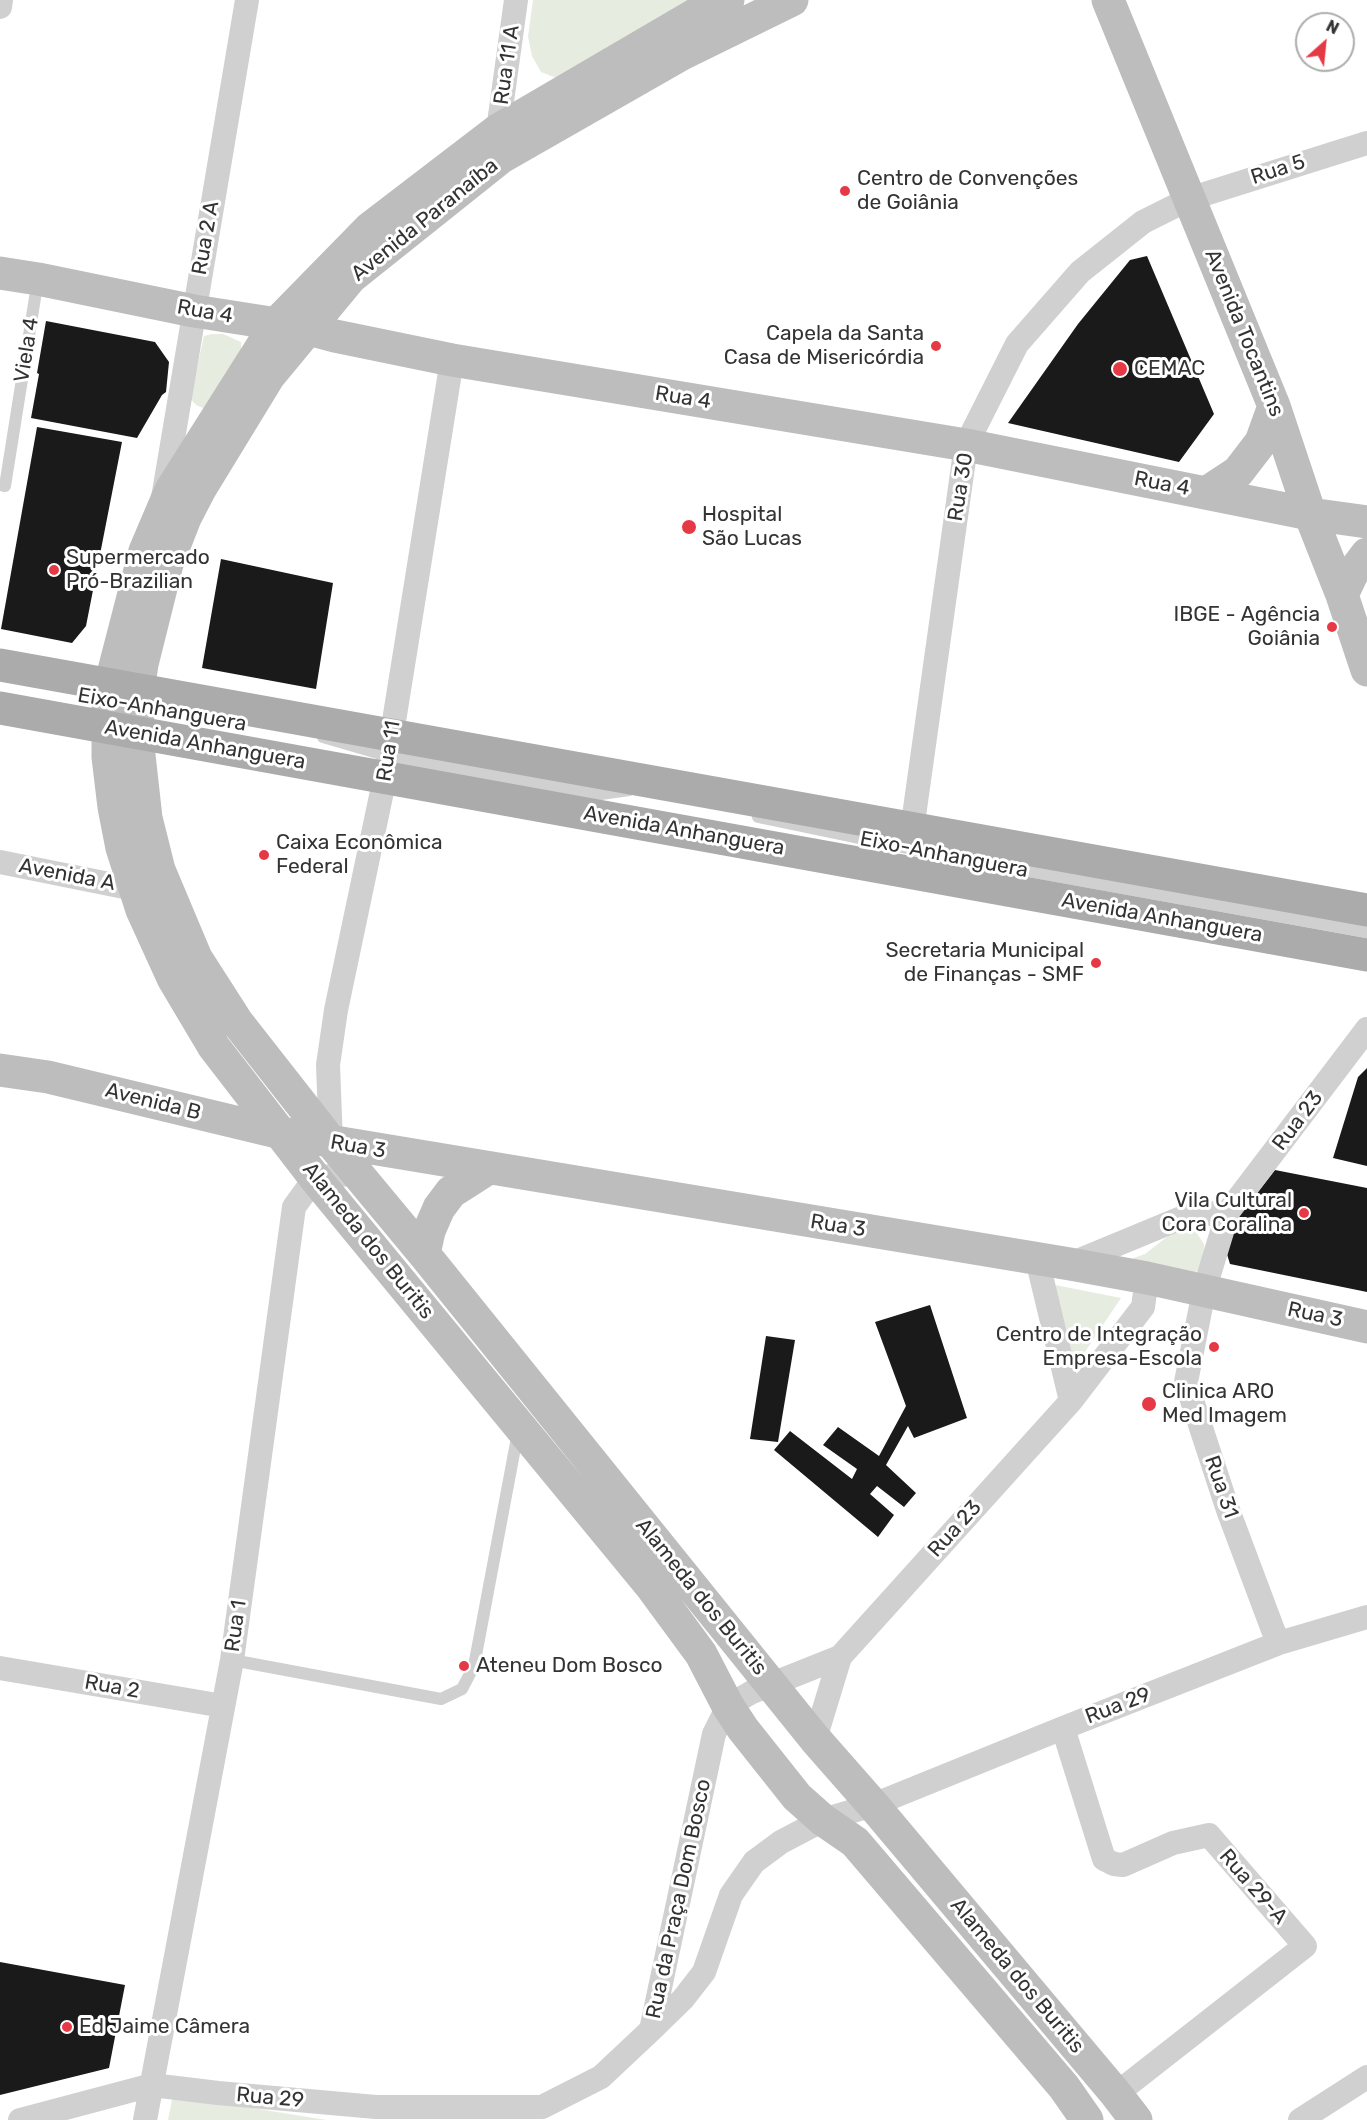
<!DOCTYPE html>
<meta charset="utf-8">
<style>
body{margin:0}
#map{position:relative;width:1367px;height:2120px;overflow:hidden;background:#fff;font-family:Rubik,sans-serif}
canvas{display:block}
.north{position:absolute;left:1295px;top:12px;width:60px;height:60px;box-sizing:border-box;background:#fff;border:2px solid #adadad;border-radius:50%;rotate:27deg;font-size:16px;font-weight:700;line-height:24px;text-align:center;color:#333}
.north::after{content:'';display:block;margin:auto;width:21px;height:27px;background:#e63946;clip-path:polygon(50% 0,100% 100%,50% 72%,0 100%)}
</style>
<div id="map">
<canvas width="1367" height="2120"></canvas>
<div class="north">N</div>
</div>
<script>
const c = document.querySelector('canvas').getContext('2d');
c.lineJoin = 'round';
function fill(path, color) {
  c.fillStyle = color;
  c.fill(path, 'evenodd');
}
function shape(rows) {
  const path = new Path2D();
  for (const r of rows) {
    path.moveTo(r[0], r[1]);
    for (let i = 2; i < r.length; i += 2) path.lineTo(r[i], r[i + 1]);
  }
  return path;
}
function trace(path, color, width, dash) {
  c.strokeStyle = color;
  c.lineWidth = width;
  c.lineCap = dash ? 'butt' : 'round';
  c.setLineDash(dash || []);
  c.stroke(path);
}
function write(font, color, halo, rows, align = 'center') {
  c.font = font + ' Rubik,sans-serif';
  c.lineWidth = 6;
  c.setLineDash([]);
  c.textBaseline = 'middle';
  c.strokeStyle = halo;
  c.fillStyle = color;
  for (const [text, x, y, turn = 0] of rows) {
    c.save();
    c.translate(x, y);
    c.rotate((+turn || 0) * Math.PI / 180);
    c.textAlign = isNaN(turn) ? turn : align;
    if (halo) c.strokeText(text, 0, 0);
    c.fillText(text, 0, 0);
    c.restore();
  }
}
fill(shape([
 [533,0,698,0,564,81,541,72,532,56,528,37],
 [212,334,223,334,241,342,241,354,210,405,203,408,196,405,190,398,204,336],
 [1181,1226,1196,1232,1204,1244,1205,1257,1202,1267,1193,1274,1131,1259,1145,1254],
 [1030,1280,1121,1298,1058,1392],
 [173,2095,326,2120,168,2120]
]), '#e6ecdf');
fill(shape([
 [1147,256,1214,414,1179,462,1008,423,1078,324,1130,260],
 [46,321,155,342,169,362,166,392,162,395,137,438,31,418,39,374,37,373],
 [37,427,122,442,86,626,72,643,1,629],
 [221,559,333,583,316,689,202,668],
 [1367,1068,1367,1166,1333,1158,1358,1077],
 [1275,1170,1367,1188,1367,1292,1230,1264,1222,1238],
 [930,1305,967,1418,914,1438,908,1426,886,1465,916,1493,904,1507,877,1486,870,1494,894,1515,878,1537,774,1450,790,1431,852,1479,857,1469,823,1445,838,1427,879,1456,906,1406,875,1322],
 [766,1336,795,1340,778,1442,750,1439],
 [0,1962,125,1985,109,2068,0,2095]
]), '#1a1a1a');
trace(shape([
 [0,485,5,486,38,279],
 [323,737,390,741,596,779,629,790,601,794,388,756,323,737],
 [758,817,945,856,1367,932],
 [232,1660,441,1699,462,1689,474,1666,518,1432]
]), '#d0d0d0', 12);
trace(shape([
 [0,7,1,0],
 [498,130,516,0],
 [163,498,247,0],
 [912,830,966,445,1017,344,1080,272,1143,222,1189,199,1367,143],
 [0,862,134,889],
 [331,1142,328,1065,336,1010,385,777,452,360],
 [1037,1259,1071,1401],
 [1070,1264,1186,1216,1228,1212],
 [1279,1643,1273,1630,1228,1510,1186,1382,1204,1291,1228,1212,1367,1029],
 [0,1668,223,1706],
 [1063,1728,1104,1859,1114,1864,1123,1865,1173,1843,1209,1835,1305,1946,1116,2094],
 [815,1739,840,1657,1071,1401,1143,1307,1147,1278],
 [651,2030,714,1734,728,1706,752,1692,840,1657],
 [20,2120,152,2085,218,2093,376,2107,542,2107,601,2077,651,2030,683,1999,704,1972,731,1895,754,1862,781,1842,823,1820,873,1805,1063,1728,1279,1643,1367,1617],
 [145,2120,232,1660,294,1207,315,1178,357,1173],
 [1300,2120,1367,2077]
]), '#d0d0d0', 24);
trace(shape([
 [728,0,698,13,498,130,370,228,276,324,171,490,145,551,110,686,108,701,108,757,114,807,122,848,142,910,173,978,214,1047,315,1178,651,1586,701,1654,728,1706,743,1729,797,1797,823,1820,855,1842,1064,2087,1087,2120],
 [792,0,682,54,500,158,351,277,269,376,200,489,185,518,167,564,142,664,137,698,139,755,146,818,159,870,196,958,237,1022,331,1142,424,1254,815,1739,873,1805,1116,2094,1136,2120],
 [1108,0,1274,406,1310,514,1342,595,1367,670],
 [0,273,38,279,194,311,309,329,335,336,452,360,966,445,1310,514,1367,522],
 [1206,493,1238,472,1261,442,1274,406],
 [1342,595,1352,574,1367,554],
 [0,1070,48,1077,281,1133,1070,1264,1147,1278,1367,1327],
 [424,1254,429,1231,439,1208,451,1192,487,1169]
]), '#bdbdbd', 33);
trace(shape([
 [0,665,1367,910],
 [0,708,1367,955]
]), '#ababab', 33);
for (const [x, y, r, color] of [
 [845,191,6,"#e63946"],
 [936,346,6,"#e63946"],
 [1120,369,8,"#e63946"],
 [689,527,8,"#e63946"],
 [54,570,6,"#e63946"],
 [1332,627,6,"#e63946"],
 [264,855,6,"#e63946"],
 [1096,963,6,"#e63946"],
 [1304,1213,6,"#e63946"],
 [1214,1347,6,"#e63946"],
 [1149,1404,8,"#e63946"],
 [464,1666,6,"#e63946"],
 [67,2027,6,"#e63946"]
]) {
  const dot = new Path2D();
  dot.arc(x, y, r, 0, 2 * Math.PI);
  c.fillStyle = color;
  c.fill(dot);
  trace(dot, '#fff', 2);
}
write('21px', '#333', '#fff', [
 ["Rua 11 A",507,65,-82],
 ["Rua 5",1278,170,-18],
 ["Avenida Paranaíba",425,220,-39],
 ["Rua 2 A",206,238,-80],
 ["Rua 4",205,312,10],
 ["Avenida Tocantins",1244,333,68],
 ["Viela 4",27,350,-81],
 ["Rua 4",683,398,9],
 ["Rua 4",1162,484,11],
 ["Rua 30",961,487,-81],
 ["Eixo-Anhanguera",162,710,10],
 ["Avenida Anhanguera",205,745,10],
 ["Rua 11",389,751,-81],
 ["Avenida Anhanguera",684,831,10],
 ["Eixo-Anhanguera",944,855,11],
 ["Avenida A",67,875,11],
 ["Avenida Anhanguera",1162,918,10],
 ["Avenida B",153,1102,14],
 ["Rua 23",1298,1121,-53],
 ["Rua 3",358,1147,10],
 ["Rua 3",838,1226,9],
 ["Alameda dos Buritis",368,1241,51],
 ["Rua 3",1315,1315,12],
 ["Rua 31",1221,1487,71],
 ["Rua 23",955,1529,-48],
 ["Alameda dos Buritis",701,1597,51],
 ["Rua 1",236,1626,-82],
 ["Rua 2",112,1687,10],
 ["Rua 29",1118,1706,-21],
 ["Rua 29-A",1253,1887,49],
 ["Rua da Praça Dom Bosco",679,1899,-78],
 ["Alameda dos Buritis",1017,1976,50],
 ["Rua 29",270,2098,5]
]);
write('21px', '#333', '#fff', [
 ["Centro de Convenções",857,179],
 ["de Goiânia",857,203],
 ["Capela da Santa",924,334,"right"],
 ["Casa de Misericórdia",924,358,"right"],
 ["CEMAC",1134,369],
 ["Hospital",702,515],
 ["São Lucas",702,539],
 ["Supermercado",66,558],
 ["Pró-Brazilian",66,582],
 ["IBGE - Agência",1320,615,"right"],
 ["Goiânia",1320,639,"right"],
 ["Caixa Econômica",276,843],
 ["Federal",276,867],
 ["Secretaria Municipal",1084,951,"right"],
 ["de Finanças - SMF",1084,975,"right"],
 ["Vila Cultural",1292,1201,"right"],
 ["Cora Coralina",1292,1225,"right"],
 ["Centro de Integração",1202,1335,"right"],
 ["Empresa-Escola",1202,1359,"right"],
 ["Clinica ARO",1162,1392],
 ["Med Imagem",1162,1416],
 ["Ateneu Dom Bosco",476,1666],
 ["Ed Jaime Câmera",79,2027]
], 'left');
</script>
